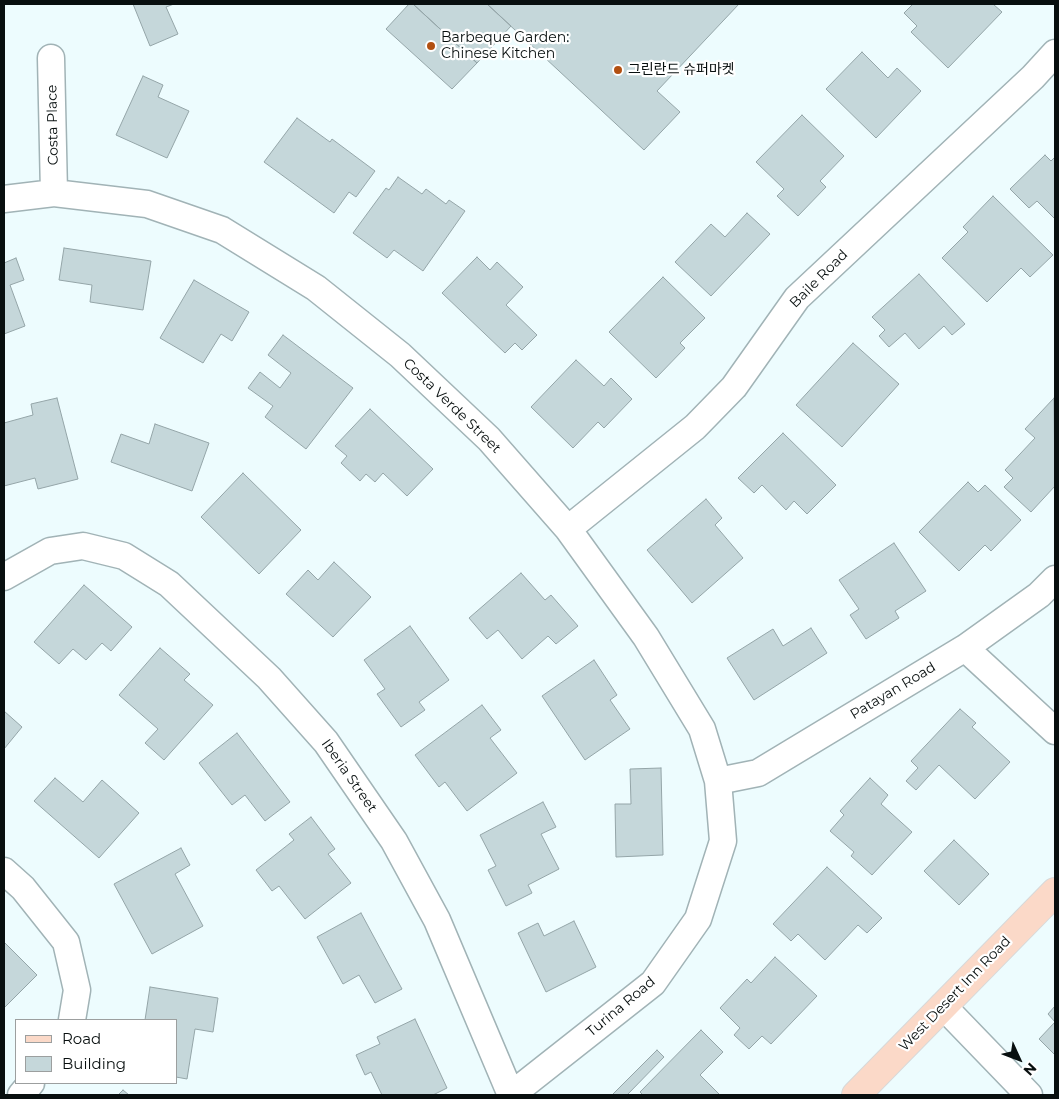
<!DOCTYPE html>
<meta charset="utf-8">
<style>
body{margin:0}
#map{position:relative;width:1059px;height:1099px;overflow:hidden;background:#edfcfe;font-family:Montserrat,sans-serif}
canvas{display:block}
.frame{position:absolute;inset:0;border:5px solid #080f0f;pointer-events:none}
.legend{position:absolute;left:15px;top:1019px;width:162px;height:65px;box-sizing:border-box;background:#fff;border:1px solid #9c9f9f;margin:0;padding:6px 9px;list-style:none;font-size:15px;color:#080f0f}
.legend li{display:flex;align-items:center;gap:10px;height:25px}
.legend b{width:25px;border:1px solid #9c9f9f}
.north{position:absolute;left:994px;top:1034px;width:50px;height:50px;-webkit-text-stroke:4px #fff;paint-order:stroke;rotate:133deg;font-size:14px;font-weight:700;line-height:20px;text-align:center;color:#080f0f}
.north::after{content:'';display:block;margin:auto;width:18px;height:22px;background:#080f0f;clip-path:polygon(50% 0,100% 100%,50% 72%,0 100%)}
</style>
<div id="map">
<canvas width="1059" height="1099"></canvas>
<div class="frame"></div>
<ul class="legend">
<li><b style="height:6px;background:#fbd9c8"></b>Road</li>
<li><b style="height:14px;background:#c5d7da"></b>Building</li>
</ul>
<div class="north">N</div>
</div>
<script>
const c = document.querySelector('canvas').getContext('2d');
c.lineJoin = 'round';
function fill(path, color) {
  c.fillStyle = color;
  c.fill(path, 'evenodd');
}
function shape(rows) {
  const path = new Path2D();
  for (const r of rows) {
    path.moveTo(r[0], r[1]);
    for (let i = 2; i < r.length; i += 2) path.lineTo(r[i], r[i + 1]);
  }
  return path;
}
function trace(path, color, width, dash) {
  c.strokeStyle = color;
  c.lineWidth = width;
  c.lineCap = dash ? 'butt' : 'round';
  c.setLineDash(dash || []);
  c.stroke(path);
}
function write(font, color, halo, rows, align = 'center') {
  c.font = font + ' Montserrat,"Noto Sans KR",sans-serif';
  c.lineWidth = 4.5;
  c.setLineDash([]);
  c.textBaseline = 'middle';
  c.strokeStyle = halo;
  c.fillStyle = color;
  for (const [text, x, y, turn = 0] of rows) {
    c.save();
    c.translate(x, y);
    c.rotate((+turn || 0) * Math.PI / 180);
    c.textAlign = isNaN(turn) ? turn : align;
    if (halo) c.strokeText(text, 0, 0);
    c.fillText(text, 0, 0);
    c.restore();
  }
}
const building = shape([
 [133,4,174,4,166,7,178,34,150,46,133,4],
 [409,4,413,4,477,63,452,89,386,29,409,4],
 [413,4,487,4,511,26,477,63,413,4],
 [487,4,739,4,657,91,680,112,644,150,487,4],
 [913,4,993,4,1002,12,948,68,911,32,917,26,904,13,913,4],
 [862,52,888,78,897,68,921,91,876,138,826,89,862,52],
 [143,76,163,85,158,97,189,111,167,158,116,135,143,76],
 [802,115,844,156,820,181,826,187,798,216,777,196,784,189,756,162,802,115],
 [297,118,330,142,332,139,375,171,356,197,349,192,334,213,264,162,297,118],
 [1045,155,1051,161,1055,157,1055,219,1037,201,1029,208,1010,189,1045,155],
 [398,177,422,194,426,189,446,204,449,200,465,211,423,271,394,250,387,258,353,233,386,188,389,190,398,177],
 [993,196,1053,255,1030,277,1021,268,987,302,942,258,968,232,963,227,993,196],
 [747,213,770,234,711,296,675,262,711,224,725,237,747,213],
 [64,248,151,261,143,310,90,302,92,285,59,280,64,248],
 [477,257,490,270,497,262,523,287,506,305,537,335,522,350,515,343,505,353,442,293,477,257],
 [16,258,24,280,10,285,25,326,4,334,4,263,16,258],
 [919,274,965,324,952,335,944,326,919,349,905,333,889,347,879,336,885,330,872,317,919,274],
 [663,277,705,318,680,343,685,348,656,378,609,332,663,277],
 [194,280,249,312,232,341,221,334,203,363,160,338,194,280],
 [283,335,353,388,306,449,265,417,273,406,248,388,260,372,280,388,291,373,268,355,283,335],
 [853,343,899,384,842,447,796,405,853,343],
 [576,360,604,386,611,378,632,399,604,428,598,422,573,448,531,407,576,360],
 [57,398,78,479,38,489,35,478,4,486,4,423,33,415,31,404,57,398],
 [1054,398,1055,486,1031,512,1004,487,1013,478,1005,470,1035,438,1025,429,1054,398],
 [370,409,433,469,407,496,383,473,375,482,366,474,360,481,341,463,347,456,335,446,370,409],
 [155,424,209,443,192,491,111,462,121,434,149,444,155,424],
 [783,433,836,485,807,514,794,501,786,510,762,485,754,493,738,478,783,433],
 [243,473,301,530,259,574,201,517,243,473],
 [968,482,978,492,985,485,1021,520,991,551,985,545,959,571,919,532,968,482],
 [706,499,722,518,715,525,743,558,692,603,647,550,706,499],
 [894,543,926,591,895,611,899,618,866,639,850,615,859,609,839,580,894,543],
 [334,562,371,597,333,637,286,594,308,570,318,580,334,562],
 [521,573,545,600,551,595,578,626,556,644,548,636,522,659,498,630,487,639,469,618,521,573],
 [84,585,132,627,111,651,102,643,86,660,73,649,59,664,34,642,84,585],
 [410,626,449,680,419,702,425,710,401,727,377,694,385,689,364,660,410,626],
 [811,628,827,653,754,700,727,658,773,629,783,646,811,628],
 [160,648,190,674,184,680,213,705,164,760,145,743,158,729,119,695,160,648],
 [594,660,617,695,610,700,630,729,585,760,542,696,594,660],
 [482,705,501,730,490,738,517,773,467,811,445,782,439,787,415,755,482,705],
 [960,709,976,723,972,727,1010,762,975,799,939,765,916,790,906,781,918,768,911,761,960,709],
 [4,711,22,727,4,749,4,711],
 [237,733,290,802,265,821,245,795,232,805,199,763,237,733],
 [661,768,663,855,616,857,615,804,631,804,630,769,661,768],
 [55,778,83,802,102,780,139,813,99,858,34,801,55,778],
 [870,778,888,795,881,804,912,832,872,875,851,856,854,852,830,831,844,815,840,811,870,778],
 [543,802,556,827,541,834,559,869,528,885,532,893,506,906,488,870,496,866,480,835,543,802],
 [311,817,335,849,328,854,351,883,305,919,279,886,272,891,256,870,294,840,289,834,311,817],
 [954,840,989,874,959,905,924,871,954,840],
 [181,848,190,865,175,874,203,926,152,954,114,884,181,848],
 [827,867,882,918,867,933,858,925,825,960,798,934,791,941,773,924,827,867],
 [361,913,402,989,375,1003,359,975,343,984,317,937,361,913],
 [574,921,596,967,546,992,518,933,538,923,544,936,574,921],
 [4,942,37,975,4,1008,4,942],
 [775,957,817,996,771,1044,762,1036,749,1049,734,1035,740,1028,720,1008,747,979,751,983,775,957],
 [150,987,218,998,213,1032,195,1029,187,1079,176,1077,176,1020,145,1020,150,987],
 [1055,1006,1055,1055,1039,1039,1055,1022,1048,1014,1055,1006],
 [415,1019,447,1088,433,1095,382,1095,371,1072,365,1075,356,1055,380,1044,377,1037,415,1019],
 [701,1030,723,1052,700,1075,720,1095,643,1095,640,1092,701,1030],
 [657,1050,664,1057,627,1095,612,1095,657,1050],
 [123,1090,129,1095,118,1095,123,1090]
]);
fill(building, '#c5d7da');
trace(building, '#94a5a8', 1);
const minor = shape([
 [51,58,54,193],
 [4,199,54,193,147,204,222,230,316,288,400,355,489,439,568,529,646,637,702,729,718,781,723,841,698,919,653,983,511,1095],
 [568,529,695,427,734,387,797,298,1033,77,1055,53],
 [4,577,50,551,83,546,124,556,169,584,269,678,326,742,394,841,437,920,511,1095],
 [965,648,1055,731],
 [718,781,758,773,965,648,1039,595,1055,579],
 [4,871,23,888,66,942,77,990,72,1020],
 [943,1006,1029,1095],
 [21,1095,31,1083]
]);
const major = shape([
 [856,1095,1055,892]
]);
trace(minor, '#a1b3b6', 29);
trace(major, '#d7d9d9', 30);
trace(minor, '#fff', 26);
trace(major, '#fbd9c8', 28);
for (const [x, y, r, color] of [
 [431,46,5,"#b25012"],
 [618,70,5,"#b25012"]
]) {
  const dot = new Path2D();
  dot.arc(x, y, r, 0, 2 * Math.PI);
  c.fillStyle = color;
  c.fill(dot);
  trace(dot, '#fff', 2);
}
write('14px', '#080f0f', '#fff', [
 ["Barbeque Garden:",441,38],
 ["Chinese Kitchen",441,54],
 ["그린란드 슈퍼마켓",628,70]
], 'left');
write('14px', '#080f0f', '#fff', [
 ["Costa Place",53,125,-91],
 ["Baile Road",819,279,-45],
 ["Costa Verde Street",452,406,44],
 ["Patayan Road",893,691,-31],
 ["Iberia Street",349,776,55],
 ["West Desert Inn Road",955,994,-46],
 ["Turina Road",621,1007,-40]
]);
</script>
